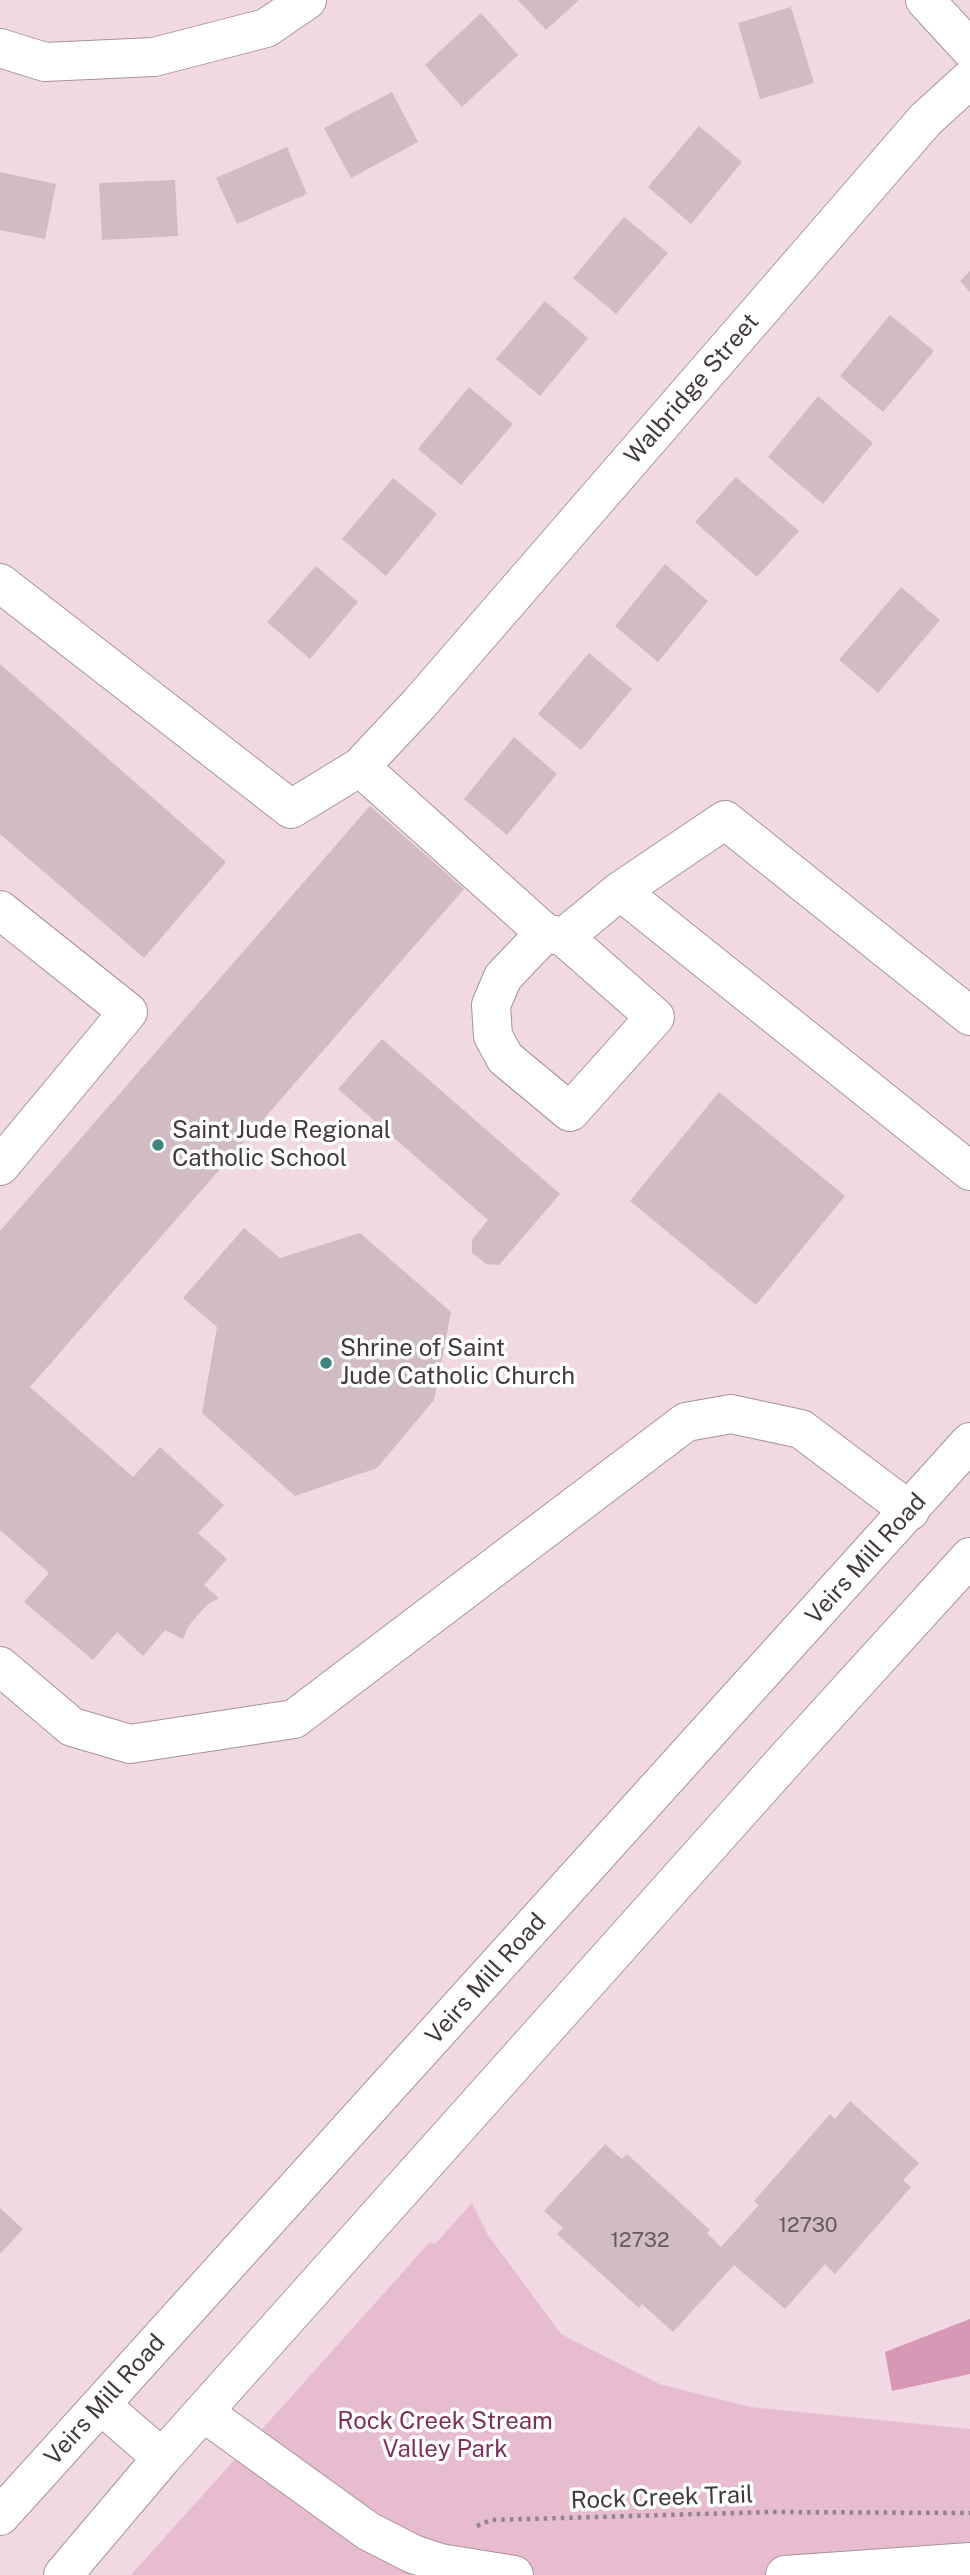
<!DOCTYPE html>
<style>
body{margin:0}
canvas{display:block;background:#f1d9e3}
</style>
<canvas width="970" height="2575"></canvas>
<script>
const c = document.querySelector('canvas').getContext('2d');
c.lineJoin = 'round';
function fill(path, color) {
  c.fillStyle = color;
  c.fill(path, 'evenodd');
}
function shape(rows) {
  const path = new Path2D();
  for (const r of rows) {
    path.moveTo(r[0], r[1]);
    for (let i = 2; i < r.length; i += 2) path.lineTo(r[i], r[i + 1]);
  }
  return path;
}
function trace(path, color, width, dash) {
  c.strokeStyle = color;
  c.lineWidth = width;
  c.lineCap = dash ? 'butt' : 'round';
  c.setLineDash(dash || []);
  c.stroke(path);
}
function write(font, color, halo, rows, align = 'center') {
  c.font = font + ' "Public Sans",sans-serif';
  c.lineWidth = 7;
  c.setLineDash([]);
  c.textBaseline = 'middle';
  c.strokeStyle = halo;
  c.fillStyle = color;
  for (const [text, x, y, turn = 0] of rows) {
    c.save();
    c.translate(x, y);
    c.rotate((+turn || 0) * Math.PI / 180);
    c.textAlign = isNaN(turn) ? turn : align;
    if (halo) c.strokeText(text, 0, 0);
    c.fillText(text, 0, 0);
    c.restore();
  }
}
fill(shape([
 [472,2203,488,2235,561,2334,659,2384,750,2407,970,2429,970,2575,131,2575,430,2242,435,2244]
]), '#e6bcce');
fill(shape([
 [970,2319,970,2374,892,2391,885,2352]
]), '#d797b5');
fill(shape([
 [518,0,579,0,546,30],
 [791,7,814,83,760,99,738,23],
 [481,13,518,55,462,107,425,65],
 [392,92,418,142,351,178,324,128],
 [699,126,742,162,691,224,648,187],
 [287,147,307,194,237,224,216,178],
 [0,172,56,184,45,239,0,230],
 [175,180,178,236,102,240,99,183],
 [624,217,668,253,616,314,573,278],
 [970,271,970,292,960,281],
 [545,301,588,338,540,396,496,359],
 [890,315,934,351,883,412,840,376],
 [469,387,513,424,461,485,418,449],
 [818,396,873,443,823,504,768,457],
 [736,477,799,531,757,577,695,522],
 [393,478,437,514,386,576,342,539],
 [665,564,708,601,658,662,615,626],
 [316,566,358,602,310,659,267,622],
 [901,587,940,620,878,693,839,660],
 [589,653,632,689,581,750,538,714],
 [0,664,226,862,144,958,0,834],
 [514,737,557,774,507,835,464,799],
 [370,806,464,889,30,1387,133,1477,160,1447,224,1505,198,1533,227,1559,204,1585,219,1598,208,1604,197,1616,188,1627,183,1639,165,1630,143,1656,117,1632,93,1660,24,1602,49,1573,0,1530,0,1231],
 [382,1039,560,1194,499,1265,486,1264,472,1253,472,1240,488,1220,338,1089],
 [719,1092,845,1196,756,1305,630,1201],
 [244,1228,280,1258,360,1233,451,1312,434,1400,377,1468,295,1496,202,1413,217,1327,183,1298],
 [850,2101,919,2163,903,2180,911,2187,835,2274,825,2264,785,2309,734,2265,673,2332,642,2304,639,2308,557,2234,563,2228,544,2211,605,2144,622,2159,627,2154,710,2230,707,2233,721,2247,759,2205,754,2201,830,2114,835,2119],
 [0,2208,23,2229,0,2254]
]), '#d1bbc4');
const minor = shape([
 [925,0,970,49],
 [0,48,45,62,154,57,266,28,307,0],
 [0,583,291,809,360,767],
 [620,891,970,1171],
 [0,910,128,1012,0,1166],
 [545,933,503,977,491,1005,493,1036,505,1058,570,1112,655,1017,564,937,545,933,360,767,419,704,926,119,970,79],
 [564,937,620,891,725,820,970,1016],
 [0,1666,72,1727,130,1744,294,1719,686,1422,731,1414,801,1429,910,1511],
 [203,2412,368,2531,413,2554,440,2563,514,2575],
 [785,2575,970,2562]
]);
const major = shape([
 [101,2405,162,2458],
 [0,2516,970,1442],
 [63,2575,162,2458,788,1757,970,1557]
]);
trace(minor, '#a8929c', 40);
trace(major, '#a8929c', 40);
trace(shape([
 [477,2526,491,2520,771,2512,970,2513]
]), '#93838a', 4.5, [3.5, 5]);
trace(minor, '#fff', 38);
trace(major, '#fff', 38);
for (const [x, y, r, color] of [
 [158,1145,7,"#3e857f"],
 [326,1363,7,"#3e857f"]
]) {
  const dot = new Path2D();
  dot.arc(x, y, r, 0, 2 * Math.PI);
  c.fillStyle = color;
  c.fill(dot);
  trace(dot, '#fff', 2.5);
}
write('21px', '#665a60', null, [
 ["12730",808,2226],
 ["12732",640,2241]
]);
write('24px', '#433a3e', '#fff', [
 ["Walbridge Street",692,389,-49],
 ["Veirs Mill Road",866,1559,-48],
 ["Veirs Mill Road",486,1979,-48],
 ["Veirs Mill Road",105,2400,-48],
 ["Rock Creek Trail",662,2498,-2]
]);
write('24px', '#433a3e', '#fff', [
 ["Saint Jude Regional",172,1131],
 ["Catholic School",172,1159],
 ["Shrine of Saint",340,1349],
 ["Jude Catholic Church",340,1377]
], 'left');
write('24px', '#7d315a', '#fff', [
 ["Rock Creek Stream",445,2422],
 ["Valley Park",445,2450]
]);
</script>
